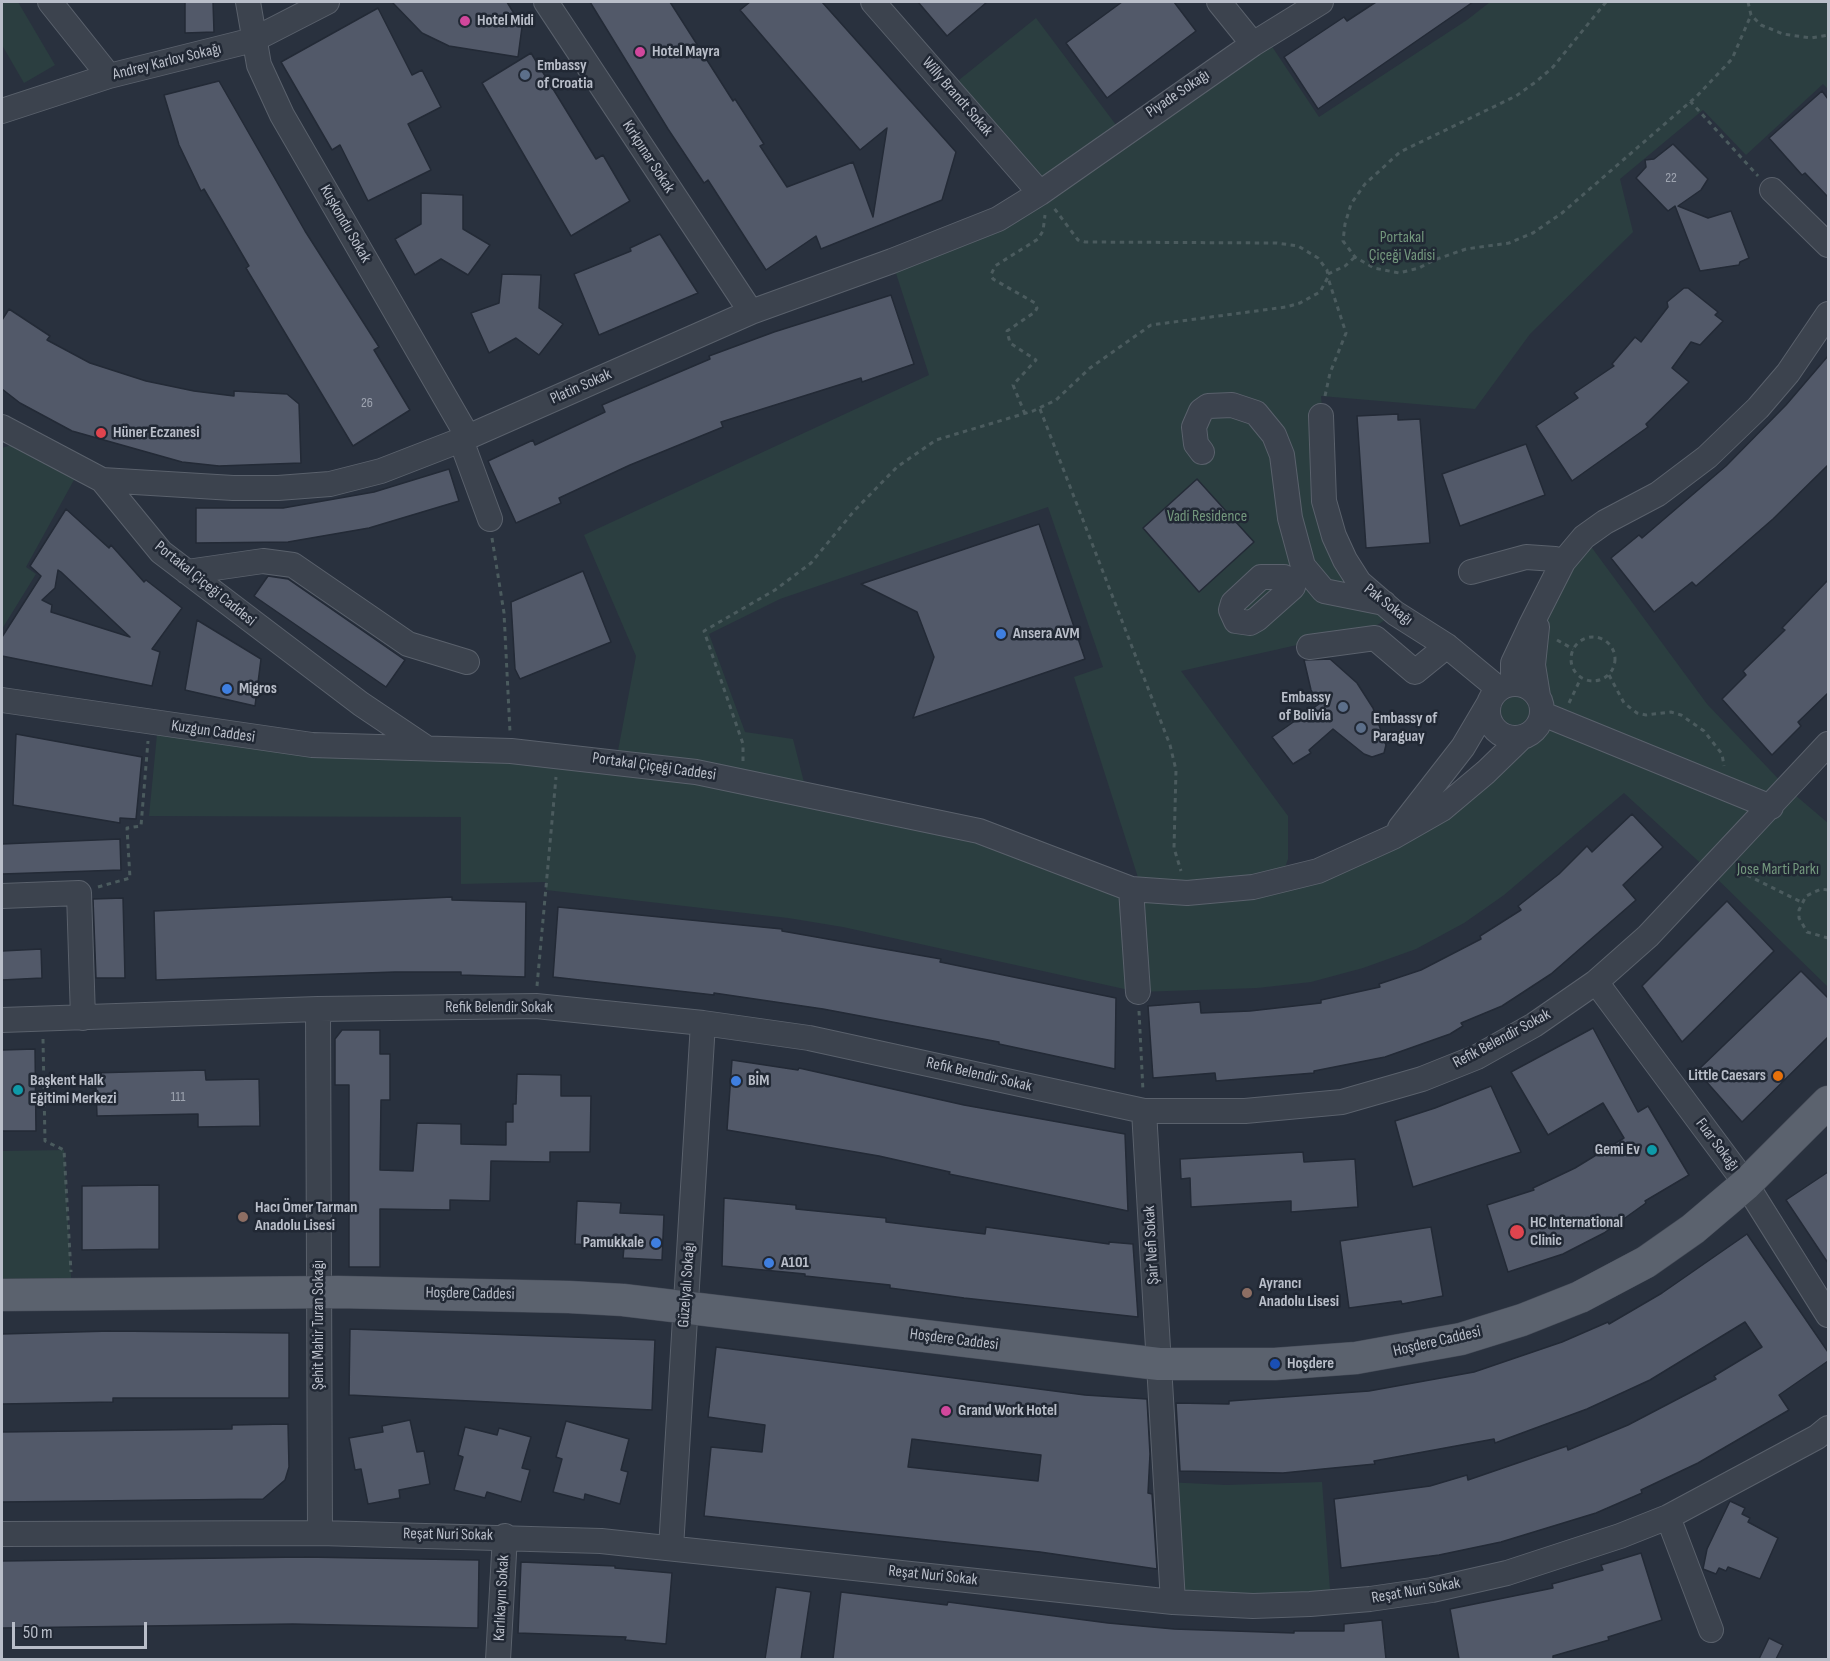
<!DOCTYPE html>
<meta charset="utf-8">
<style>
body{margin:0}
#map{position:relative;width:1830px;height:1661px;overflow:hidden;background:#29313e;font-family:"Sofia Sans Condensed",sans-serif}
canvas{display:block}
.frame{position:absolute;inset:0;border:3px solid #b9bec9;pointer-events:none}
.scale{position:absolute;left:12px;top:1622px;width:135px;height:27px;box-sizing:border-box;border:3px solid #b9bec9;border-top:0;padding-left:8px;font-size:18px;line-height:21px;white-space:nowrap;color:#b9bec9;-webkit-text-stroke:4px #212834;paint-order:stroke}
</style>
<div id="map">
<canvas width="1830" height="1661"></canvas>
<div class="frame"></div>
<div class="scale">50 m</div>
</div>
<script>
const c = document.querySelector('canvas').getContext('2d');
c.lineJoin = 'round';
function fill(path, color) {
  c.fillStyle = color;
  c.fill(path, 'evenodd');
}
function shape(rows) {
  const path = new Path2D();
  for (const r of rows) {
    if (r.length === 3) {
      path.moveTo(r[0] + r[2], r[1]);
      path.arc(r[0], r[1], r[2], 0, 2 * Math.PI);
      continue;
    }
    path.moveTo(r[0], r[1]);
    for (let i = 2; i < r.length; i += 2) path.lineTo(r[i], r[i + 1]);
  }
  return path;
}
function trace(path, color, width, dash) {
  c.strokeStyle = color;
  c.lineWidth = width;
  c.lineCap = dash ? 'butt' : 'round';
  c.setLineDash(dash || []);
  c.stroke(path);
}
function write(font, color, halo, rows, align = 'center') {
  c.font = font + ' "Sofia Sans Condensed",sans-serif';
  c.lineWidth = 5;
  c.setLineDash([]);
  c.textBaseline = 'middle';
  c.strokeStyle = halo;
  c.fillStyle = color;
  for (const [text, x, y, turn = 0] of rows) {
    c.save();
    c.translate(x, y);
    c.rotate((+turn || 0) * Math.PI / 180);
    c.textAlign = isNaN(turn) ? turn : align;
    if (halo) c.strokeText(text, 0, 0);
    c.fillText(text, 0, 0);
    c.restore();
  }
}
fill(shape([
 [2,2,18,2,55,65,24,83,2,45],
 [1490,2,1828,2,1828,89,1823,84,1746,155,1703,110,1620,179,1633,232,1530,334,1475,409,1321,396,1334,536,1395,613,1373,628,1181,671,1288,816,1288,859,1280,882,1334,866,1536,730,1540,723,1535,637,1584,537,1707,704,1788,789,1828,823,1828,987,1708,870,1624,793,1504,895,1464,923,1416,949,1363,968,1311,982,1257,988,1138,992,843,927,788,918,546,890,546,882,461,884,461,817,149,816,158,724,616,761,636,656,584,535,929,375,892,261,1039,193,949,88,1036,18,1122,133,1265,36,1319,117,1467,20],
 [1048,507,1103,667,1074,677,1142,890,807,794,793,739,745,732,709,634,780,599],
 [24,441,80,469,26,567,36,574,2,629,2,448],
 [1515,711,14],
 [64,1150,72,1294,2,1295,2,1151],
 [1166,1482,1226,1485,1322,1482,1331,1603,1173,1602]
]), '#2b3e40');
const building = shape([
 [185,2,213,2,214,32,185,33,185,2],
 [392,2,507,2,522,27,518,57,449,46,422,33,392,2],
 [590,2,670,2,733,101,735,99,764,144,760,146,787,187,853,162,873,217,887,128,860,150,740,10,750,2,822,2,956,152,942,200,821,249,816,236,766,270,708,180,704,183,668,129,590,2],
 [918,2,987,2,947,36,918,2],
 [1122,2,1174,2,1196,31,1107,98,1066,43,1122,2],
 [1376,2,1473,2,1318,109,1284,57,1344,17,1347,21,1376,2],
 [378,8,412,75,422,70,441,107,408,124,431,170,368,201,340,145,332,150,281,62,378,8],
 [531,53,596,159,603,155,630,201,571,236,482,83,531,53],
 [219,81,305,231,379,347,374,350,410,410,353,446,246,268,249,266,204,189,201,191,179,145,164,95,219,81],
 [1822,91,1828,99,1828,197,1805,173,1802,175,1769,138,1822,91],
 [1673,144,1708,179,1701,190,1678,206,1708,218,1731,211,1749,258,1740,262,1739,265,1700,271,1675,206,1668,211,1636,178,1646,167,1645,160,1654,159,1673,144],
 [421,193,463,195,463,229,490,245,468,275,441,259,415,275,395,239,421,224,421,193],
 [660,234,698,293,599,335,574,274,631,251,630,248,660,234],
 [502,274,541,275,539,308,563,324,539,355,516,338,489,353,471,313,499,303,502,274],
 [1684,288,1688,288,1718,312,1715,315,1723,321,1700,345,1691,342,1672,368,1689,382,1646,424,1648,427,1572,481,1536,426,1578,398,1574,393,1614,366,1612,364,1635,337,1641,342,1668,307,1667,302,1684,288],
 [891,295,914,364,862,382,861,378,721,422,723,427,630,465,559,498,561,503,516,523,488,461,533,440,535,445,605,412,602,405,710,359,709,356,774,332,891,295],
 [9,309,50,336,47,340,90,363,146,381,194,391,234,396,234,391,287,394,299,404,301,463,219,466,182,462,72,431,20,403,2,389,2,320,9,309],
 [1828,356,1828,465,1773,519,1696,586,1692,582,1654,612,1611,558,1639,535,1642,538,1726,466,1786,405,1828,356],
 [1398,414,1398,420,1420,419,1430,543,1366,548,1357,416,1398,414],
 [1526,444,1545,495,1460,526,1442,474,1526,444],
 [449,469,459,501,369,528,288,542,196,543,196,508,283,508,374,492,449,469],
 [1197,479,1254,542,1199,592,1143,528,1197,479],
 [66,509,109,548,111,545,144,582,146,580,182,608,152,649,160,652,152,686,2,656,2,637,41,576,30,566,66,509],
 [58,570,61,572,130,637,51,612,52,605,42,600,55,588,58,570],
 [1039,524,1085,659,913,718,934,657,917,612,861,584,1039,524],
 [583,571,611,642,520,679,515,669,511,602,583,571],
 [268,576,288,579,405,660,386,687,254,596,268,576],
 [1828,580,1828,693,1798,722,1801,726,1772,755,1722,699,1746,675,1743,671,1785,630,1782,628,1828,580],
 [197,620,261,659,255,706,185,690,197,620],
 [1330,659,1357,683,1373,708,1386,745,1384,753,1372,757,1364,754,1333,729,1309,750,1311,753,1293,764,1272,737,1319,704,1311,690,1304,660,1330,659],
 [16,734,142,757,136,819,120,818,120,823,13,805,16,734],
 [1632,814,1663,847,1623,885,1636,900,1551,974,1502,1006,1461,1023,1463,1026,1450,1034,1385,1057,1314,1071,1314,1073,1216,1081,1215,1073,1153,1078,1148,1006,1200,1002,1201,1013,1250,1011,1321,1003,1321,1000,1380,987,1379,984,1421,970,1481,939,1480,936,1521,910,1518,906,1559,874,1587,846,1592,852,1632,814],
 [120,839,121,870,2,874,2,844,120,839],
 [452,897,452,900,526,902,525,977,461,975,461,972,395,972,156,980,154,911,452,897],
 [123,898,125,978,96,978,93,899,123,898],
 [1727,901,1774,951,1682,1042,1642,986,1727,901],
 [558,907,782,929,782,931,941,959,940,962,1116,998,1115,1069,999,1044,999,1042,823,1009,714,993,714,995,553,977,558,907],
 [41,949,42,978,2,980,2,951,41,949],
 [1801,971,1828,998,1828,1037,1742,1122,1697,1071,1801,971],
 [1593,1028,1638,1112,1648,1106,1689,1175,1645,1201,1646,1203,1604,1233,1563,1254,1508,1272,1487,1205,1534,1190,1533,1188,1575,1168,1624,1138,1603,1103,1548,1135,1511,1072,1593,1028],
 [342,1030,380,1030,380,1054,390,1054,390,1100,381,1100,380,1170,413,1171,417,1123,461,1124,461,1144,506,1145,506,1122,513,1122,513,1104,516,1104,517,1074,561,1075,561,1096,591,1096,590,1152,550,1152,550,1162,491,1161,490,1201,450,1200,450,1210,380,1209,380,1267,349,1267,349,1085,335,1085,335,1039,342,1030],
 [35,1049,36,1131,2,1131,2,1050,35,1049],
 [732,1060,798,1070,799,1068,964,1105,1125,1134,1128,1211,949,1174,950,1172,879,1156,727,1130,732,1060],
 [205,1070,206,1080,259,1079,260,1126,198,1127,198,1114,97,1116,96,1088,91,1088,91,1073,205,1070],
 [1491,1086,1521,1152,1413,1187,1395,1121,1435,1108,1491,1086],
 [1303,1152,1304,1162,1355,1159,1358,1207,1291,1212,1291,1201,1191,1207,1190,1178,1181,1179,1180,1159,1303,1152],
 [1828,1172,1828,1263,1786,1200,1828,1172],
 [159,1185,159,1249,82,1250,82,1186,159,1185],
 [724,1198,796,1205,796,1209,886,1218,886,1222,985,1234,986,1227,1109,1244,1109,1242,1133,1244,1138,1317,964,1298,890,1288,890,1285,805,1276,805,1274,722,1266,724,1198],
 [577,1201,621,1203,620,1213,664,1215,662,1260,623,1258,624,1247,575,1244,577,1201],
 [1431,1227,1443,1296,1402,1304,1401,1301,1349,1308,1340,1241,1431,1227],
 [1747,1234,1828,1352,1828,1361,1779,1395,1789,1410,1698,1463,1641,1490,1642,1493,1596,1513,1501,1542,1439,1555,1341,1568,1334,1499,1430,1486,1467,1475,1468,1480,1567,1446,1568,1450,1628,1425,1716,1379,1714,1376,1762,1347,1745,1322,1650,1380,1587,1409,1495,1443,1494,1439,1374,1461,1375,1464,1323,1469,1283,1473,1180,1471,1176,1403,1229,1404,1229,1401,1369,1391,1474,1372,1562,1342,1608,1322,1609,1324,1662,1293,1747,1234],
 [350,1329,655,1340,652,1410,349,1395,350,1329],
 [111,1331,289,1333,289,1398,113,1398,113,1402,2,1404,2,1334,111,1331],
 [716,1347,1085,1395,1147,1399,1150,1454,1148,1493,1152,1494,1157,1569,1040,1552,704,1516,711,1447,762,1452,765,1425,708,1417,716,1347],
 [912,1439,1041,1455,1038,1481,908,1467,912,1439],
 [410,1420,417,1452,424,1451,430,1484,399,1490,400,1498,368,1504,361,1469,355,1470,349,1438,383,1432,382,1426,410,1420],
 [566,1421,629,1439,621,1470,628,1472,620,1504,585,1494,584,1500,553,1492,562,1459,556,1457,566,1421],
 [288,1424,289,1467,285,1480,263,1499,2,1502,2,1432,232,1429,232,1425,288,1424],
 [465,1427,497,1435,499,1428,531,1437,522,1468,530,1470,521,1502,487,1492,485,1498,454,1490,463,1457,458,1455,465,1427],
 [1730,1501,1745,1508,1742,1514,1750,1518,1748,1522,1778,1538,1760,1579,1728,1567,1726,1571,1719,1568,1716,1574,1703,1569,1707,1549,1730,1501],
 [1641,1553,1662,1620,1608,1637,1609,1640,1553,1656,1553,1659,1459,1659,1450,1609,1553,1588,1552,1584,1603,1570,1601,1565,1641,1553],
 [304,1557,479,1560,478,1628,293,1624,2,1628,2,1561,304,1557],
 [521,1562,615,1566,615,1568,672,1573,666,1644,625,1640,626,1637,518,1633,521,1562],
 [776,1587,811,1592,801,1659,765,1659,776,1587],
 [841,1592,947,1605,948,1602,1108,1623,1174,1629,1294,1633,1294,1631,1344,1631,1344,1624,1382,1620,1386,1659,833,1659,841,1592],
 [1769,1638,1783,1645,1776,1659,1759,1659,1769,1638]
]);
fill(building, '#525969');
trace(building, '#232a36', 1.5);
const minor = shape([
 [50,2,109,76],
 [248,2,259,65,282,115,468,437],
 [546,2,751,312],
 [873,2,1040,193],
 [1219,2,1253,44],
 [2,111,109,76,253,40,327,2],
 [1772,190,1828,245],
 [1321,416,1324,501,1334,536,1345,560,1359,582,1395,613,1447,646,1499,689],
 [2,427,102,480,161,552,361,704,425,747],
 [461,440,490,519],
 [1202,452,1196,444,1194,427,1201,411,1208,406,1232,405,1256,413,1274,435,1282,455,1290,518,1303,566,1324,591,1384,603],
 [102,480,233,488,278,488,330,484,381,471,461,440,751,312,892,261,998,219,1040,193,1253,44,1321,2],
 [187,572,263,561,293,565,408,644,467,662],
 [1471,572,1526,557,1555,559,1563,562],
 [1261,577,1284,577,1294,582,1293,587,1257,619,1250,623,1236,621,1231,610,1233,603,1261,577],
 [1537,627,1533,665,1538,696],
 [1309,647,1375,638,1415,672,1447,646],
 [1515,711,27],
 [1513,684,1513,663,1530,627,1563,562,1584,537,1605,522,1658,494,1707,457,1758,408,1788,373,1828,314],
 [2,700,312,745,511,751,696,772,979,831,1131,889,1187,893,1253,887,1318,871,1393,837,1442,809,1486,772,1520,739],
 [1543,714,1771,807],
 [1400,828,1463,747,1489,703],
 [1131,889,1138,992],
 [2,896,79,893,83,1018],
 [1596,982,1746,1184,1828,1315],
 [318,1009,320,1533],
 [2,1020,318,1009,536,1006,703,1023,809,1038,1144,1111,1245,1111,1342,1102,1422,1079,1477,1057,1534,1025,1596,982,1648,936,1828,744],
 [1144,1111,1173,1602],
 [1668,1517,1711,1630],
 [2,1534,320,1533,601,1541,1173,1602,1253,1606,1310,1604,1370,1599,1432,1590,1507,1573,1620,1536,1668,1517,1817,1437,1828,1428],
 [671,1548,703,1023],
 [498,1660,505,1536]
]);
const major = shape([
 [2,1295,338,1292,569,1297,623,1300,1159,1364,1275,1364,1356,1358,1461,1339,1522,1320,1580,1297,1646,1262,1693,1229,1746,1184,1828,1102]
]);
trace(minor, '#5a616c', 26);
trace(major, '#464c58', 33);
trace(shape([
 [1606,2,1553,67,1537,81,1516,96,1400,152,1365,184,1351,204,1345,224,1343,241,1355,257,1374,268,1399,273,1419,268,1434,260,1466,249,1509,243,1533,233,1562,213,1697,96,1732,59,1751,15],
 [1748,2,1751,15,1761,25,1783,34,1811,38,1828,35],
 [1690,101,1758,176],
 [1328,274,1345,266,1355,257],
 [1325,396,1330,373,1346,333,1328,278],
 [1040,409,1170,745,1176,770,1174,848,1181,871],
 [1025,414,1013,385,1036,360,1010,343,1007,331,1035,312,1037,308,1035,303,993,279,991,275,995,266,1038,239,1043,231,1045,215],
 [492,538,504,613,510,732],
 [1593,659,22],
 [1557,640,1573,649],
 [1609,675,1624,703,1637,713,1646,715,1671,712,1681,715,1704,731,1722,754,1724,766],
 [1569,703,1581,678],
 [743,761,743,744,704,631,775,590,811,563,854,511,897,467,936,440,1033,411,1056,400,1090,368,1151,325,1286,307,1300,303,1320,292,1328,277,1327,270,1318,258,1298,246,1277,243,1085,242,1078,240,1054,208],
 [1739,871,1801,902],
 [98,887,130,878,127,828,141,826,148,741],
 [1828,890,1821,889,1806,896,1799,910,1799,918,1807,932,1828,938],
 [537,986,556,777],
 [1139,1011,1143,1091],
 [43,1039,45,1141,64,1150,71,1272]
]), '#4b5b5e', 3, [4.5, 4.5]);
trace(minor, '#3c434e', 24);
trace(major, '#5b626e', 32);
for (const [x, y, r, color] of [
 [465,21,6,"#d1479c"],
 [640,52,6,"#d1479c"],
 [525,75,6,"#5c6f8a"],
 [101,433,6,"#e0444e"],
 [1001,634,6,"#3f7fe0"],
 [227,689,6,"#3f7fe0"],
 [1343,707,6,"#5c6f8a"],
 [1361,728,6,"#5c6f8a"],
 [1778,1076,6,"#e8710a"],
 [736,1081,6,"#3f7fe0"],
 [18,1090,6,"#0f9aa8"],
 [1652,1150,6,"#0f9aa8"],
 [243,1217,6,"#8d6e63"],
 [1517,1232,8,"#e0444e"],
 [656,1243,6,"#3f7fe0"],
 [769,1263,6,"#3f7fe0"],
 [1247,1293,6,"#8d6e63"],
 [1275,1364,6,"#1a4fb4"],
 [946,1411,6,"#d1479c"]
]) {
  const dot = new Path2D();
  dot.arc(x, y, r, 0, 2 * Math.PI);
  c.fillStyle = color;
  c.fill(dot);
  trace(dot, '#212834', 2);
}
write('14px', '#9fa5b1', null, [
 ["22",1671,178],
 ["26",367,403],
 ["111",178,1097]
]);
write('bold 16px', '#b9bec9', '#212834', [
 ["Hotel Midi",477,21],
 ["Hotel Mayra",652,52],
 ["Embassy",537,66],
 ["of Croatia",537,84],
 ["Hüner Eczanesi",113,433],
 ["Ansera AVM",1013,634],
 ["Migros",239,689],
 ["Embassy",1331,698,"right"],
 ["of Bolivia",1331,716,"right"],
 ["Embassy of",1373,719],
 ["Paraguay",1373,737],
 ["Little Caesars",1766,1076,"right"],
 ["Başkent Halk",30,1081],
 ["Eğitimi Merkezi",30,1099],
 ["BİM",748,1081],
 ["Gemi Ev",1640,1150,"right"],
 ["Hacı Ömer Tarman",255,1208],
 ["Anadolu Lisesi",255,1226],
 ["HC International",1530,1223],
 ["Clinic",1530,1241],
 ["Pamukkale",644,1243,"right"],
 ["A101",781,1263],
 ["Ayrancı",1259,1284],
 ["Anadolu Lisesi",1259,1302],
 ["Hoşdere",1287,1364],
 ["Grand Work Hotel",958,1411]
], 'left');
write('16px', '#b9bec9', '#212834', [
 ["Andrey Karlov Sokağı",167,62,-14],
 ["Piyade Sokağı",1178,94,-34],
 ["Willy Brandt Sokak",957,97,49],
 ["Kırkpınar Sokak",648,157,57],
 ["Kuşkondu Sokak",345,224,60],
 ["Platin Sokak",581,387,-24],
 ["Portakal Çiçeği Caddesi",205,584,39],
 ["Pak Sokağı",1388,605,38],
 ["Kuzgun Caddesi",213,732,8],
 ["Portakal Çiçeği Caddesi",654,767,8],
 ["Refik Belendir Sokak",499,1008],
 ["Refik Belendir Sokak",1502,1039,-28],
 ["Refik Belendir Sokak",979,1075,13],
 ["Fuar Sokağı",1717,1145,53],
 ["Şair Nefi Sokak",1152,1245,-93],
 ["Güzelyalı Sokağı",687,1285,-86],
 ["Hoşdere Caddesi",470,1294,1],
 ["Şehit Mahir Turan Sokağı",319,1325,-90],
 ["Hoşdere Caddesi",954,1340,7],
 ["Hoşdere Caddesi",1437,1342,-13],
 ["Reşat Nuri Sokak",448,1535,1],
 ["Reşat Nuri Sokak",933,1576,6],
 ["Reşat Nuri Sokak",1416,1591,-10],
 ["Karlıkayın Sokak",502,1598,-87]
]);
write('16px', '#73977d', '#212834', [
 ["Portakal",1402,238],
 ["Çiçeği Vadisi",1402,256],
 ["Vadi Residence",1207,517],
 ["Jose Marti Parkı",1778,870]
]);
</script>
